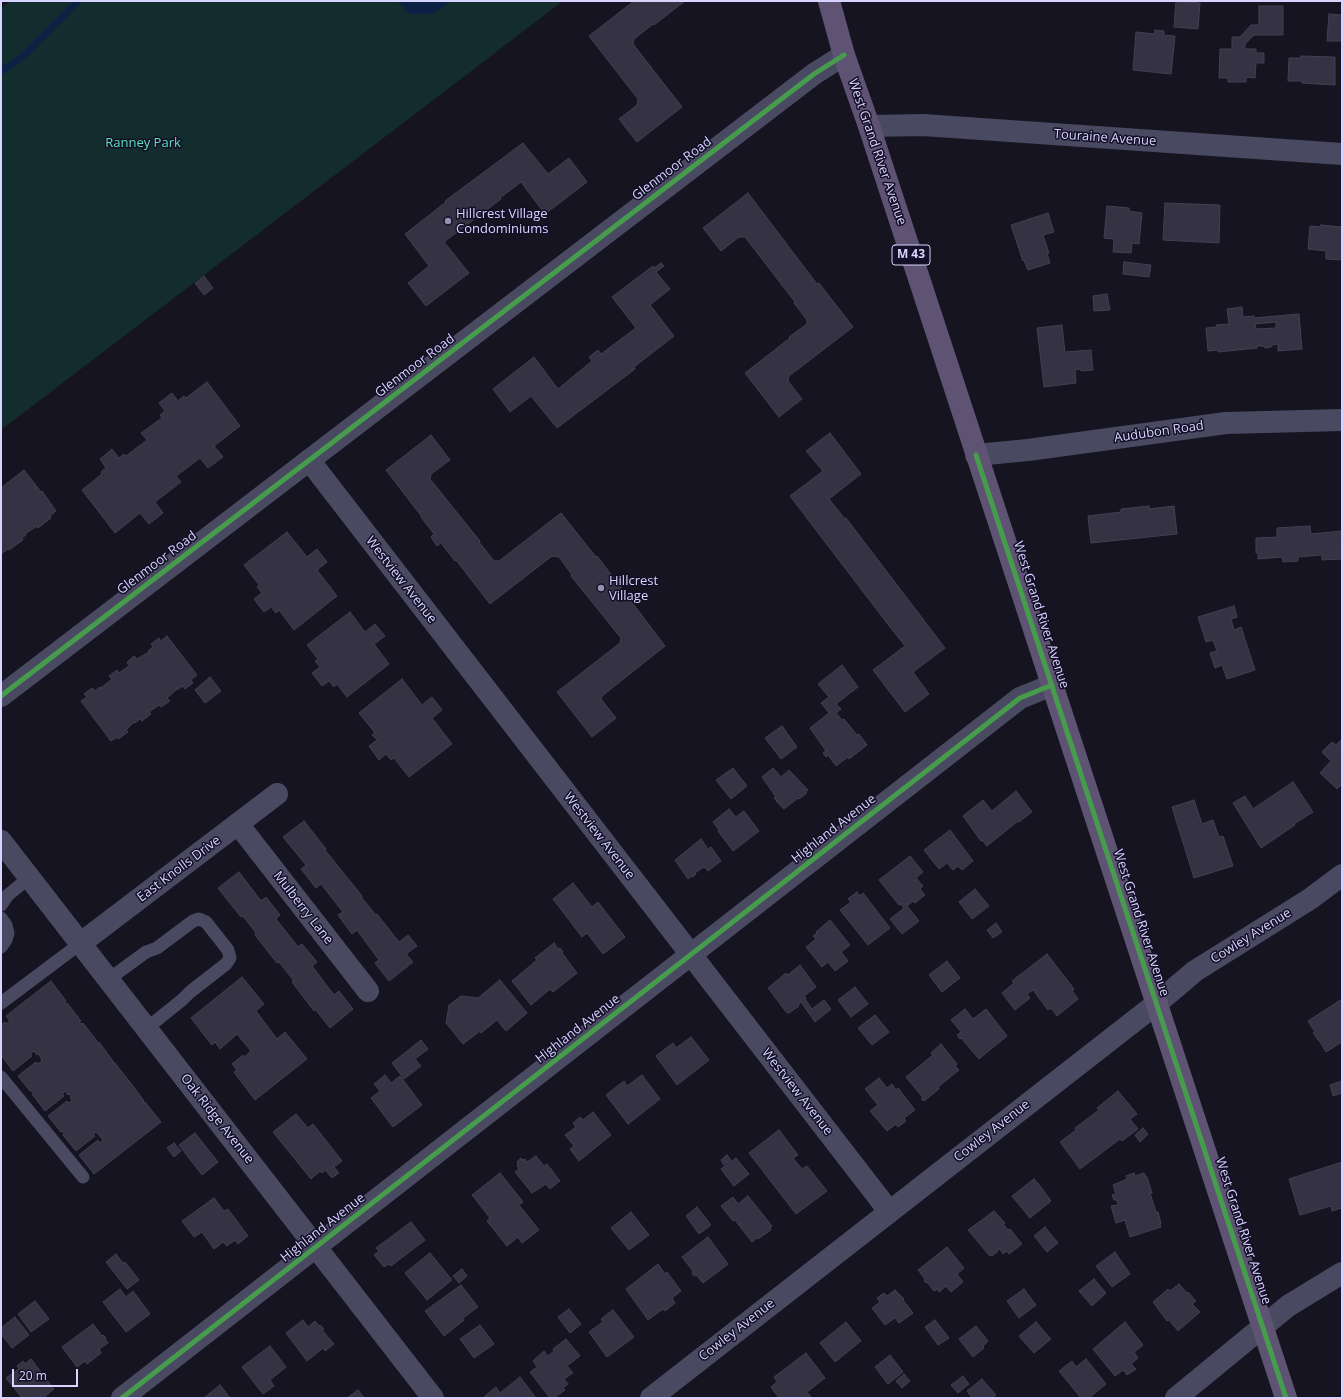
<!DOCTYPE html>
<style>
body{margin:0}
#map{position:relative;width:1343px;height:1399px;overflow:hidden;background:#161421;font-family:"Open Sans",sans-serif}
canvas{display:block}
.frame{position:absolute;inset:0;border:2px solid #d9d4ff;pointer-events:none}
.scale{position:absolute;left:12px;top:1369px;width:66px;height:18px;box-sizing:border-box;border:2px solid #d9d4ff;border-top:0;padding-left:5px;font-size:12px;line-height:14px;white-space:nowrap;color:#d9d4ff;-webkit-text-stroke:3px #130f26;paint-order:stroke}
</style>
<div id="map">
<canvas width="1343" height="1399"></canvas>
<div class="frame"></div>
<div class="scale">20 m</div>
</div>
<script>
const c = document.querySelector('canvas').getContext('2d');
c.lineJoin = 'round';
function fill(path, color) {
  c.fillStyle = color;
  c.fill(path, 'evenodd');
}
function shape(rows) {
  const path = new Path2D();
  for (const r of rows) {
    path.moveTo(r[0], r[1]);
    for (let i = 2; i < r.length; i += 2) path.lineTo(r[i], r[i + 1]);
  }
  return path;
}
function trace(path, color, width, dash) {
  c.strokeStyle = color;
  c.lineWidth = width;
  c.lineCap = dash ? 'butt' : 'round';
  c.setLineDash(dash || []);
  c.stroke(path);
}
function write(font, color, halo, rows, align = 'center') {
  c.font = font + ' "Open Sans",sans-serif';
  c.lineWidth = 3;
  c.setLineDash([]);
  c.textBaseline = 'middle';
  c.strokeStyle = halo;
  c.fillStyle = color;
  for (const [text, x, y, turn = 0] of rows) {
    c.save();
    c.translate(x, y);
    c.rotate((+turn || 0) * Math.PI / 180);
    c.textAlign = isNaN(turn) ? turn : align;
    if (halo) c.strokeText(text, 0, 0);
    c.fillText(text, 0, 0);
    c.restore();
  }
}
fill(shape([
 [10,1,563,1,1,430,1,8]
]), '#132c2d');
fill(shape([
 [397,1,450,1,433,14,409,14]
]), '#0d2144');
trace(shape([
 [1,71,21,58,78,1]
]), '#0d2144', 7);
const building = shape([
 [634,1,685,1,654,25,653,24,634,39,633,44,682,107,637,142,619,119,637,105,638,99,589,36,634,1],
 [1176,1,1200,3,1198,29,1174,27,1176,1],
 [1259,6,1283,6,1283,35,1254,35,1245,44,1245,49,1256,49,1256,53,1264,53,1264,63,1256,63,1255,78,1246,77,1246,82,1228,82,1228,78,1219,78,1220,49,1232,49,1232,37,1240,37,1251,25,1259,25,1259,6],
 [1329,14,1342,15,1342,41,1327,41,1329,14],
 [1155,30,1164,31,1164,35,1175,36,1171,74,1133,70,1136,32,1154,34,1155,30],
 [1301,56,1335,57,1335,85,1302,83,1302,81,1288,81,1289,58,1301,58,1301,56],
 [523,143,548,174,569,158,587,182,545,214,521,182,500,198,501,199,444,242,469,273,426,306,408,283,429,266,405,234,446,202,445,201,523,143],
 [748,193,817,284,819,283,853,327,789,376,788,381,802,399,779,417,745,373,790,338,789,337,807,324,807,320,794,303,795,302,745,237,739,237,721,251,703,228,748,193],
 [1165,203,1220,205,1219,243,1163,240,1165,203],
 [1107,206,1129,208,1129,211,1142,213,1139,244,1132,243,1131,253,1113,252,1114,239,1104,238,1107,206],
 [1048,213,1054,232,1043,235,1049,253,1047,253,1050,263,1028,270,1024,260,1023,261,1011,225,1048,213],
 [1321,225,1342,227,1342,260,1326,259,1326,251,1308,249,1310,226,1321,227,1321,225],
 [1124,262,1151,265,1149,277,1123,274,1124,262],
 [661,263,664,266,656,272,670,289,650,305,674,336,634,367,635,369,557,428,531,396,510,412,493,389,534,357,558,389,592,361,589,357,598,350,601,354,636,328,612,297,653,266,654,268,661,263],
 [204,276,213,288,204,295,195,283,204,276],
 [1107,294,1110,310,1094,311,1093,296,1107,294],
 [1242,307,1243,317,1254,316,1254,318,1299,314,1302,349,1278,351,1278,344,1272,345,1271,347,1265,348,1263,346,1257,346,1257,348,1218,352,1218,350,1208,351,1206,328,1217,327,1216,325,1229,324,1227,309,1242,307],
 [1276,322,1276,328,1256,329,1255,324,1276,322],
 [1062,325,1065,352,1091,350,1093,370,1081,371,1081,369,1075,370,1076,383,1044,387,1037,328,1062,325],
 [207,382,240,426,214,446,223,457,208,468,200,458,176,476,181,482,155,502,163,513,149,524,140,513,115,533,82,490,102,474,101,472,106,468,100,459,112,449,119,458,124,454,126,456,147,440,141,433,162,418,160,415,165,411,159,403,172,393,178,401,184,396,186,398,207,382],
 [830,433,861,474,829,499,845,519,846,518,945,648,913,672,929,694,905,712,873,670,905,646,890,627,790,496,823,471,806,451,830,433],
 [431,435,450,460,431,474,430,479,480,541,479,542,494,561,499,561,561,513,596,557,597,556,665,646,602,696,601,699,616,718,592,737,557,692,620,643,621,638,571,576,572,575,559,557,552,556,490,604,456,560,455,561,441,543,437,546,431,537,434,534,421,517,422,517,386,470,431,435],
 [24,470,41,492,42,491,56,511,50,516,51,518,38,528,37,526,25,534,26,535,22,538,23,540,9,550,8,549,1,554,1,488,24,470],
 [1149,506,1149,509,1174,506,1177,534,1091,543,1088,516,1121,512,1121,509,1149,506],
 [1310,526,1311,534,1342,531,1341,559,1322,560,1322,555,1298,557,1298,561,1283,562,1282,557,1258,559,1258,553,1256,553,1256,538,1277,537,1277,528,1310,526],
 [287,532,307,557,317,549,327,562,317,570,337,596,294,630,279,610,276,613,271,607,264,612,254,599,262,593,257,587,259,585,244,565,287,532],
 [1234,606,1237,617,1231,619,1234,630,1241,627,1255,670,1227,679,1222,665,1215,668,1210,653,1217,651,1213,640,1206,642,1198,617,1234,606],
 [350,612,365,632,375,624,385,636,374,644,389,664,347,697,337,684,334,687,329,681,322,686,312,673,320,667,315,661,318,659,307,645,350,612],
 [167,636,197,675,191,680,193,683,185,689,183,686,177,690,177,689,167,698,170,701,161,707,159,705,149,712,151,714,142,721,140,719,135,723,134,722,126,730,128,732,118,739,117,737,111,741,81,701,87,697,84,694,92,688,95,691,100,687,101,688,112,679,109,676,117,670,119,673,129,666,127,662,134,656,137,659,149,652,148,651,153,647,151,644,159,638,161,641,167,636],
 [842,665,858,687,836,704,841,709,836,713,842,720,844,719,857,735,859,734,867,745,849,759,848,757,836,766,828,755,826,757,823,753,826,751,810,728,829,713,821,703,829,697,818,684,842,665],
 [210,677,221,691,205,703,195,690,210,677],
 [402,679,422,705,432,697,442,710,432,718,452,744,409,777,394,758,391,760,386,754,379,760,369,746,377,740,372,735,375,733,359,713,402,679],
 [782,726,797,747,781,759,765,738,782,726],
 [1342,739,1342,784,1337,789,1320,773,1331,761,1322,752,1332,742,1336,745,1342,739],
 [733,768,747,786,731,799,716,780,733,768],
 [773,768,781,777,789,770,808,790,805,792,807,793,799,799,798,798,784,809,776,801,777,801,774,798,776,797,762,777,773,768],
 [1293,782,1313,812,1294,824,1295,825,1261,848,1233,803,1245,796,1253,809,1293,782],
 [1016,791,1032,812,1019,822,1018,821,987,846,982,840,981,841,963,816,983,800,992,811,1016,791],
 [1194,800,1202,824,1213,820,1219,837,1223,836,1233,866,1194,878,1172,807,1194,800],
 [729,809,736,817,744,811,759,831,733,851,718,831,719,830,713,822,729,809],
 [304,821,326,849,325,850,362,896,361,897,376,915,377,914,399,942,408,935,417,946,406,954,413,962,389,981,375,963,379,960,357,930,352,934,338,915,343,912,321,884,316,888,301,869,306,865,283,837,304,821],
 [950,830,973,861,962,870,958,866,953,870,947,863,939,869,924,850,950,830],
 [701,839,708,849,711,847,721,861,708,871,704,867,695,873,696,874,693,877,692,876,688,879,675,860,701,839],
 [910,856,923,872,916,878,923,886,920,889,925,895,915,903,913,901,907,906,919,921,902,934,890,919,904,908,901,904,899,905,879,880,910,856],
 [239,872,261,901,266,897,280,915,276,919,298,947,302,944,317,962,312,966,334,995,339,991,353,1009,330,1028,315,1009,314,1011,292,982,294,981,279,962,277,963,255,935,256,933,243,916,241,917,218,888,239,872],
 [573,883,592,907,598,902,625,937,603,954,587,933,582,937,553,899,573,883],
 [975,889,989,906,972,919,959,902,975,889],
 [857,892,860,896,863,893,890,928,868,945,840,910,851,902,848,899,857,892],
 [830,920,850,945,841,952,848,961,835,971,828,962,822,967,806,947,816,939,813,936,817,933,816,932,830,920],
 [996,923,1002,932,993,938,987,930,996,923],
 [554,943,558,949,560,948,563,952,562,953,577,973,553,992,550,989,531,1005,512,981,537,960,535,958,554,943],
 [1047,954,1074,989,1072,991,1078,999,1057,1016,1051,1008,1048,1010,1033,990,1027,994,1030,998,1015,1010,1002,993,1014,983,1012,981,1047,954],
 [947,961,960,978,942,992,929,975,947,961],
 [800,965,816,987,804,996,806,998,805,999,812,1009,824,1000,831,1009,815,1022,801,1002,798,1005,799,1006,789,1013,789,1012,787,1013,768,988,786,973,788,975,800,965],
 [242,977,264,1004,256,1011,277,1039,285,1032,307,1059,255,1100,234,1072,237,1070,232,1064,243,1055,244,1057,251,1051,237,1034,220,1049,215,1042,212,1045,191,1018,242,977],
 [500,980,527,1013,506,1031,497,1020,481,1033,480,1031,463,1044,446,1023,449,1005,461,996,478,998,500,980],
 [51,981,66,1001,64,1002,66,1004,67,1003,81,1021,79,1022,81,1024,83,1023,97,1041,96,1041,97,1043,99,1042,113,1061,112,1062,113,1063,114,1062,129,1081,128,1081,130,1082,144,1101,143,1102,144,1103,145,1102,161,1122,94,1174,79,1155,98,1140,100,1143,103,1140,100,1137,101,1135,100,1136,96,1132,93,1134,95,1136,76,1151,63,1135,64,1133,63,1131,61,1132,48,1116,67,1101,69,1103,72,1100,70,1097,71,1096,70,1094,68,1095,65,1091,62,1094,64,1096,45,1111,32,1094,34,1093,31,1091,30,1091,18,1076,36,1062,38,1064,42,1061,39,1054,37,1055,34,1051,30,1054,32,1056,13,1071,1,1055,2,1054,1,1052,1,1025,5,1022,6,1024,10,1021,6,1016,51,981],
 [855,987,868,1004,851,1017,838,1000,855,987],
 [1342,999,1342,1042,1326,1052,1319,1040,1318,1040,1313,1033,1315,1032,1308,1021,1342,999],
 [965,1009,973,1019,986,1009,1007,1036,979,1059,961,1038,960,1039,957,1035,961,1032,951,1020,965,1009],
 [875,1015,889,1032,872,1045,858,1028,875,1015],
 [691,1037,709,1060,677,1085,656,1056,673,1043,676,1048,691,1037],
 [421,1040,428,1049,415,1059,421,1066,404,1079,392,1063,421,1040],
 [941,1044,957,1064,955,1066,959,1070,938,1087,939,1089,924,1101,921,1099,923,1098,906,1077,933,1055,931,1053,941,1044],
 [385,1075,391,1083,400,1076,422,1105,393,1127,371,1098,380,1091,374,1084,385,1075],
 [642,1075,660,1099,628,1124,606,1095,624,1081,627,1086,642,1075],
 [879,1078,887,1088,892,1084,896,1090,898,1088,915,1110,904,1118,906,1121,898,1127,896,1124,887,1131,870,1111,878,1105,865,1089,879,1078],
 [1342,1081,1342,1093,1333,1096,1330,1085,1342,1081],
 [1118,1091,1137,1114,1130,1119,1138,1129,1122,1141,1120,1139,1080,1169,1060,1142,1076,1130,1075,1128,1099,1110,1097,1108,1118,1091],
 [593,1112,611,1135,579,1161,570,1149,574,1146,565,1135,576,1127,573,1123,580,1117,583,1120,593,1112],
 [296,1114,308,1128,313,1124,342,1161,334,1167,339,1173,332,1178,325,1170,322,1173,320,1171,311,1179,273,1132,296,1114],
 [1143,1128,1148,1134,1140,1142,1135,1135,1143,1128],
 [779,1130,798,1155,793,1158,802,1169,807,1166,827,1191,796,1214,749,1153,779,1130],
 [195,1133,218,1162,202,1175,179,1145,195,1133],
 [174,1143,181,1151,174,1157,167,1148,174,1143],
 [727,1155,731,1160,724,1165,721,1160,727,1155],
 [536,1156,544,1166,547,1164,560,1181,550,1189,546,1184,532,1193,515,1172,519,1169,517,1166,518,1165,517,1162,521,1158,523,1160,525,1159,527,1162,536,1156],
 [736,1158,749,1174,734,1186,721,1169,736,1158],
 [1342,1162,1342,1208,1332,1211,1331,1206,1300,1215,1289,1179,1342,1162],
 [500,1173,523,1202,519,1205,539,1230,522,1243,518,1237,507,1246,487,1221,490,1218,472,1195,500,1173],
 [1134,1173,1135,1176,1144,1173,1146,1177,1147,1177,1152,1193,1150,1193,1156,1212,1158,1212,1161,1223,1160,1224,1161,1227,1130,1237,1125,1220,1116,1223,1111,1206,1118,1205,1117,1200,1114,1200,1112,1195,1116,1194,1113,1185,1127,1179,1126,1176,1134,1173],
 [1034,1179,1038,1184,1038,1183,1051,1201,1030,1218,1012,1196,1034,1179],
 [748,1196,772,1226,770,1228,771,1230,758,1239,757,1238,752,1242,735,1220,733,1221,721,1206,733,1197,738,1204,748,1196],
 [214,1198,224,1211,228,1209,248,1236,238,1244,235,1240,227,1246,223,1242,214,1249,202,1232,194,1237,182,1221,214,1198],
 [697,1207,711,1225,699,1234,686,1216,697,1207],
 [994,1211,1005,1223,1003,1224,1008,1230,1010,1229,1022,1244,1009,1254,1007,1251,1003,1254,999,1248,997,1252,992,1256,989,1255,968,1230,994,1211],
 [631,1212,649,1235,629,1250,611,1228,631,1212],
 [411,1222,425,1240,391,1266,389,1264,384,1267,374,1255,379,1251,376,1248,411,1222],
 [1045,1227,1058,1243,1047,1252,1034,1236,1045,1227],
 [708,1237,728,1264,703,1283,696,1275,694,1276,692,1273,693,1271,682,1257,708,1237],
 [947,1247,964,1268,957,1274,963,1282,951,1292,946,1286,939,1292,937,1289,934,1291,927,1282,926,1283,924,1280,925,1279,918,1270,947,1247],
 [1115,1252,1130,1274,1112,1287,1096,1266,1115,1252],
 [430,1253,452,1280,427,1300,405,1273,430,1253],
 [116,1254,123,1263,125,1262,139,1280,127,1289,106,1262,116,1254],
 [658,1264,665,1274,667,1272,681,1291,672,1298,675,1303,665,1311,663,1309,648,1320,626,1289,658,1264],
 [462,1269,467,1276,459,1283,453,1276,462,1269],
 [1094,1279,1106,1293,1092,1306,1079,1291,1094,1279],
 [1179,1284,1187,1293,1188,1292,1196,1301,1192,1304,1200,1312,1178,1331,1169,1320,1167,1321,1153,1302,1168,1289,1170,1291,1179,1284],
 [461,1285,478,1307,463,1318,464,1320,444,1336,425,1311,461,1285],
 [120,1289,126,1297,133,1291,150,1314,126,1332,103,1302,120,1289],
 [1024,1289,1036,1305,1019,1318,1007,1301,1024,1289],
 [895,1290,904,1299,903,1300,913,1313,899,1323,895,1318,885,1325,872,1308,880,1302,877,1298,884,1293,887,1296,895,1290],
 [35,1301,49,1319,31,1332,18,1314,35,1301],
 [569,1309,581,1324,570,1333,558,1317,569,1309],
 [613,1310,634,1337,607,1357,589,1332,603,1322,601,1319,613,1310],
 [15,1317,29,1335,12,1348,1,1334,1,1328,15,1317],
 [303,1320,308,1327,315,1321,319,1326,320,1325,324,1329,322,1330,334,1344,325,1351,323,1348,307,1361,286,1333,303,1320],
 [935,1320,949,1338,938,1345,925,1327,935,1320],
 [846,1322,861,1341,835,1362,820,1343,846,1322],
 [1036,1322,1051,1339,1034,1353,1019,1336,1036,1322],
 [1125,1322,1143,1345,1134,1352,1138,1358,1131,1364,1136,1369,1127,1375,1123,1370,1115,1376,1093,1349,1125,1322],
 [93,1324,102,1336,103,1335,106,1338,105,1339,108,1343,99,1349,101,1353,87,1364,85,1361,77,1367,62,1347,93,1324],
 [480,1325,494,1344,474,1358,460,1339,480,1325],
 [976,1326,988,1341,983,1346,984,1348,973,1357,959,1339,976,1326],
 [566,1339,580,1356,567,1366,573,1373,564,1379,568,1384,563,1388,565,1390,554,1398,550,1398,530,1372,537,1367,533,1361,544,1351,548,1356,554,1351,553,1349,566,1339],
 [270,1346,286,1367,270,1380,274,1386,263,1394,242,1367,270,1346],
 [806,1353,825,1378,807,1392,812,1398,779,1398,771,1387,777,1382,774,1377,806,1353],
 [890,1355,903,1372,888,1384,875,1367,890,1355],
 [31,1359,54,1389,43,1398,22,1398,6,1378,19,1369,17,1366,23,1361,25,1364,31,1359],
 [1086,1359,1106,1384,1089,1398,1081,1398,1059,1371,1072,1361,1076,1367,1086,1359],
 [904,1374,910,1381,902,1388,896,1381,904,1374],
 [963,1376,969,1384,958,1393,951,1385,963,1376],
 [520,1377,536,1398,485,1398,484,1397,496,1387,500,1393,520,1377],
 [982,1379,996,1395,992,1398,972,1398,967,1391,982,1379],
 [220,1385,230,1398,204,1398,220,1385],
 [358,1390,364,1398,347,1398,358,1390]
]);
fill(building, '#343243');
trace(building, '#433f54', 1);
trace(shape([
 [1,905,8,895,30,877],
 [1,918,6,925,8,933,6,940,1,947],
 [109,979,146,952,157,948,193,921,199,919,206,922,228,950,230,958,226,964,190,992,182,1000,147,1028],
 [1,1003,81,943],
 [1,1077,83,1177]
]), '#4a4962', 13);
trace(shape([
 [869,126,923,125,1342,154],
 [976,455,1028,450,1226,423,1342,420],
 [309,460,889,1211],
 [1,696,814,74,844,55],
 [238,824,368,991],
 [1,841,433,1398],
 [81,943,277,794],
 [122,1398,1020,698,1052,685],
 [651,1398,1156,1004,1195,971,1310,899,1342,875],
 [1176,1398,1288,1306,1342,1273]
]), '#4a4962', 22);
trace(shape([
 [829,1,844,55,869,126,1286,1398]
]), '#5e5373', 22);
trace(shape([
 [976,455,1286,1398],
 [1,696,814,74,844,55],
 [122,1398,1020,698,1052,685]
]), '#469c4c', 5);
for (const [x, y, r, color] of [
 [448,221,4,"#9591b1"],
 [601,588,4,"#9591b1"]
]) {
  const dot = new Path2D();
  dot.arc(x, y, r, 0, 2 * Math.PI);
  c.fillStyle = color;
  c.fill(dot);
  trace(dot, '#130f26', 1.5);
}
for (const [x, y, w] of [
 [911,255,38]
]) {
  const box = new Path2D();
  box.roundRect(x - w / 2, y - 10, w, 20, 3);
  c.fillStyle = '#130f26';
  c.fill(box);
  trace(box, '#d9d4ff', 1);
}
write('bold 12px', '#d9d4ff', null, [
 ["M 43",911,255]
]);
write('13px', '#d9d4ff', '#130f26', [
 ["Touraine Avenue",1105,138,4],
 ["West Grand River Avenue",877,152,71],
 ["Glenmoor Road",672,169,-37],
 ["Glenmoor Road",415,366,-37],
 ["Audubon Road",1159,432,-8],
 ["Glenmoor Road",157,563,-37],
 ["Westview Avenue",401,580,52],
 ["West Grand River Avenue",1041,615,72],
 ["Highland Avenue",834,829,-38],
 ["Westview Avenue",599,836,52],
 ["East Knolls Drive",179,869,-37],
 ["Mulberry Lane",303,908,52],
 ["West Grand River Avenue",1141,923,72],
 ["Cowley Avenue",1251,936,-32],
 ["Highland Avenue",578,1029,-38],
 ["Westview Avenue",797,1092,52],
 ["Oak Ridge Avenue",217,1119,52],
 ["Cowley Avenue",992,1131,-38],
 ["Highland Avenue",323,1228,-38],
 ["West Grand River Avenue",1243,1231,72],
 ["Cowley Avenue",737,1330,-38]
]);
write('13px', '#5fe0c0', '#130f26', [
 ["Ranney Park",143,143]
]);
write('13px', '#d9d4ff', '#130f26', [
 ["Hillcrest Village",456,214],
 ["Condominiums",456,229],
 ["Hillcrest",609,581],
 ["Village",609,596]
], 'left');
</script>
